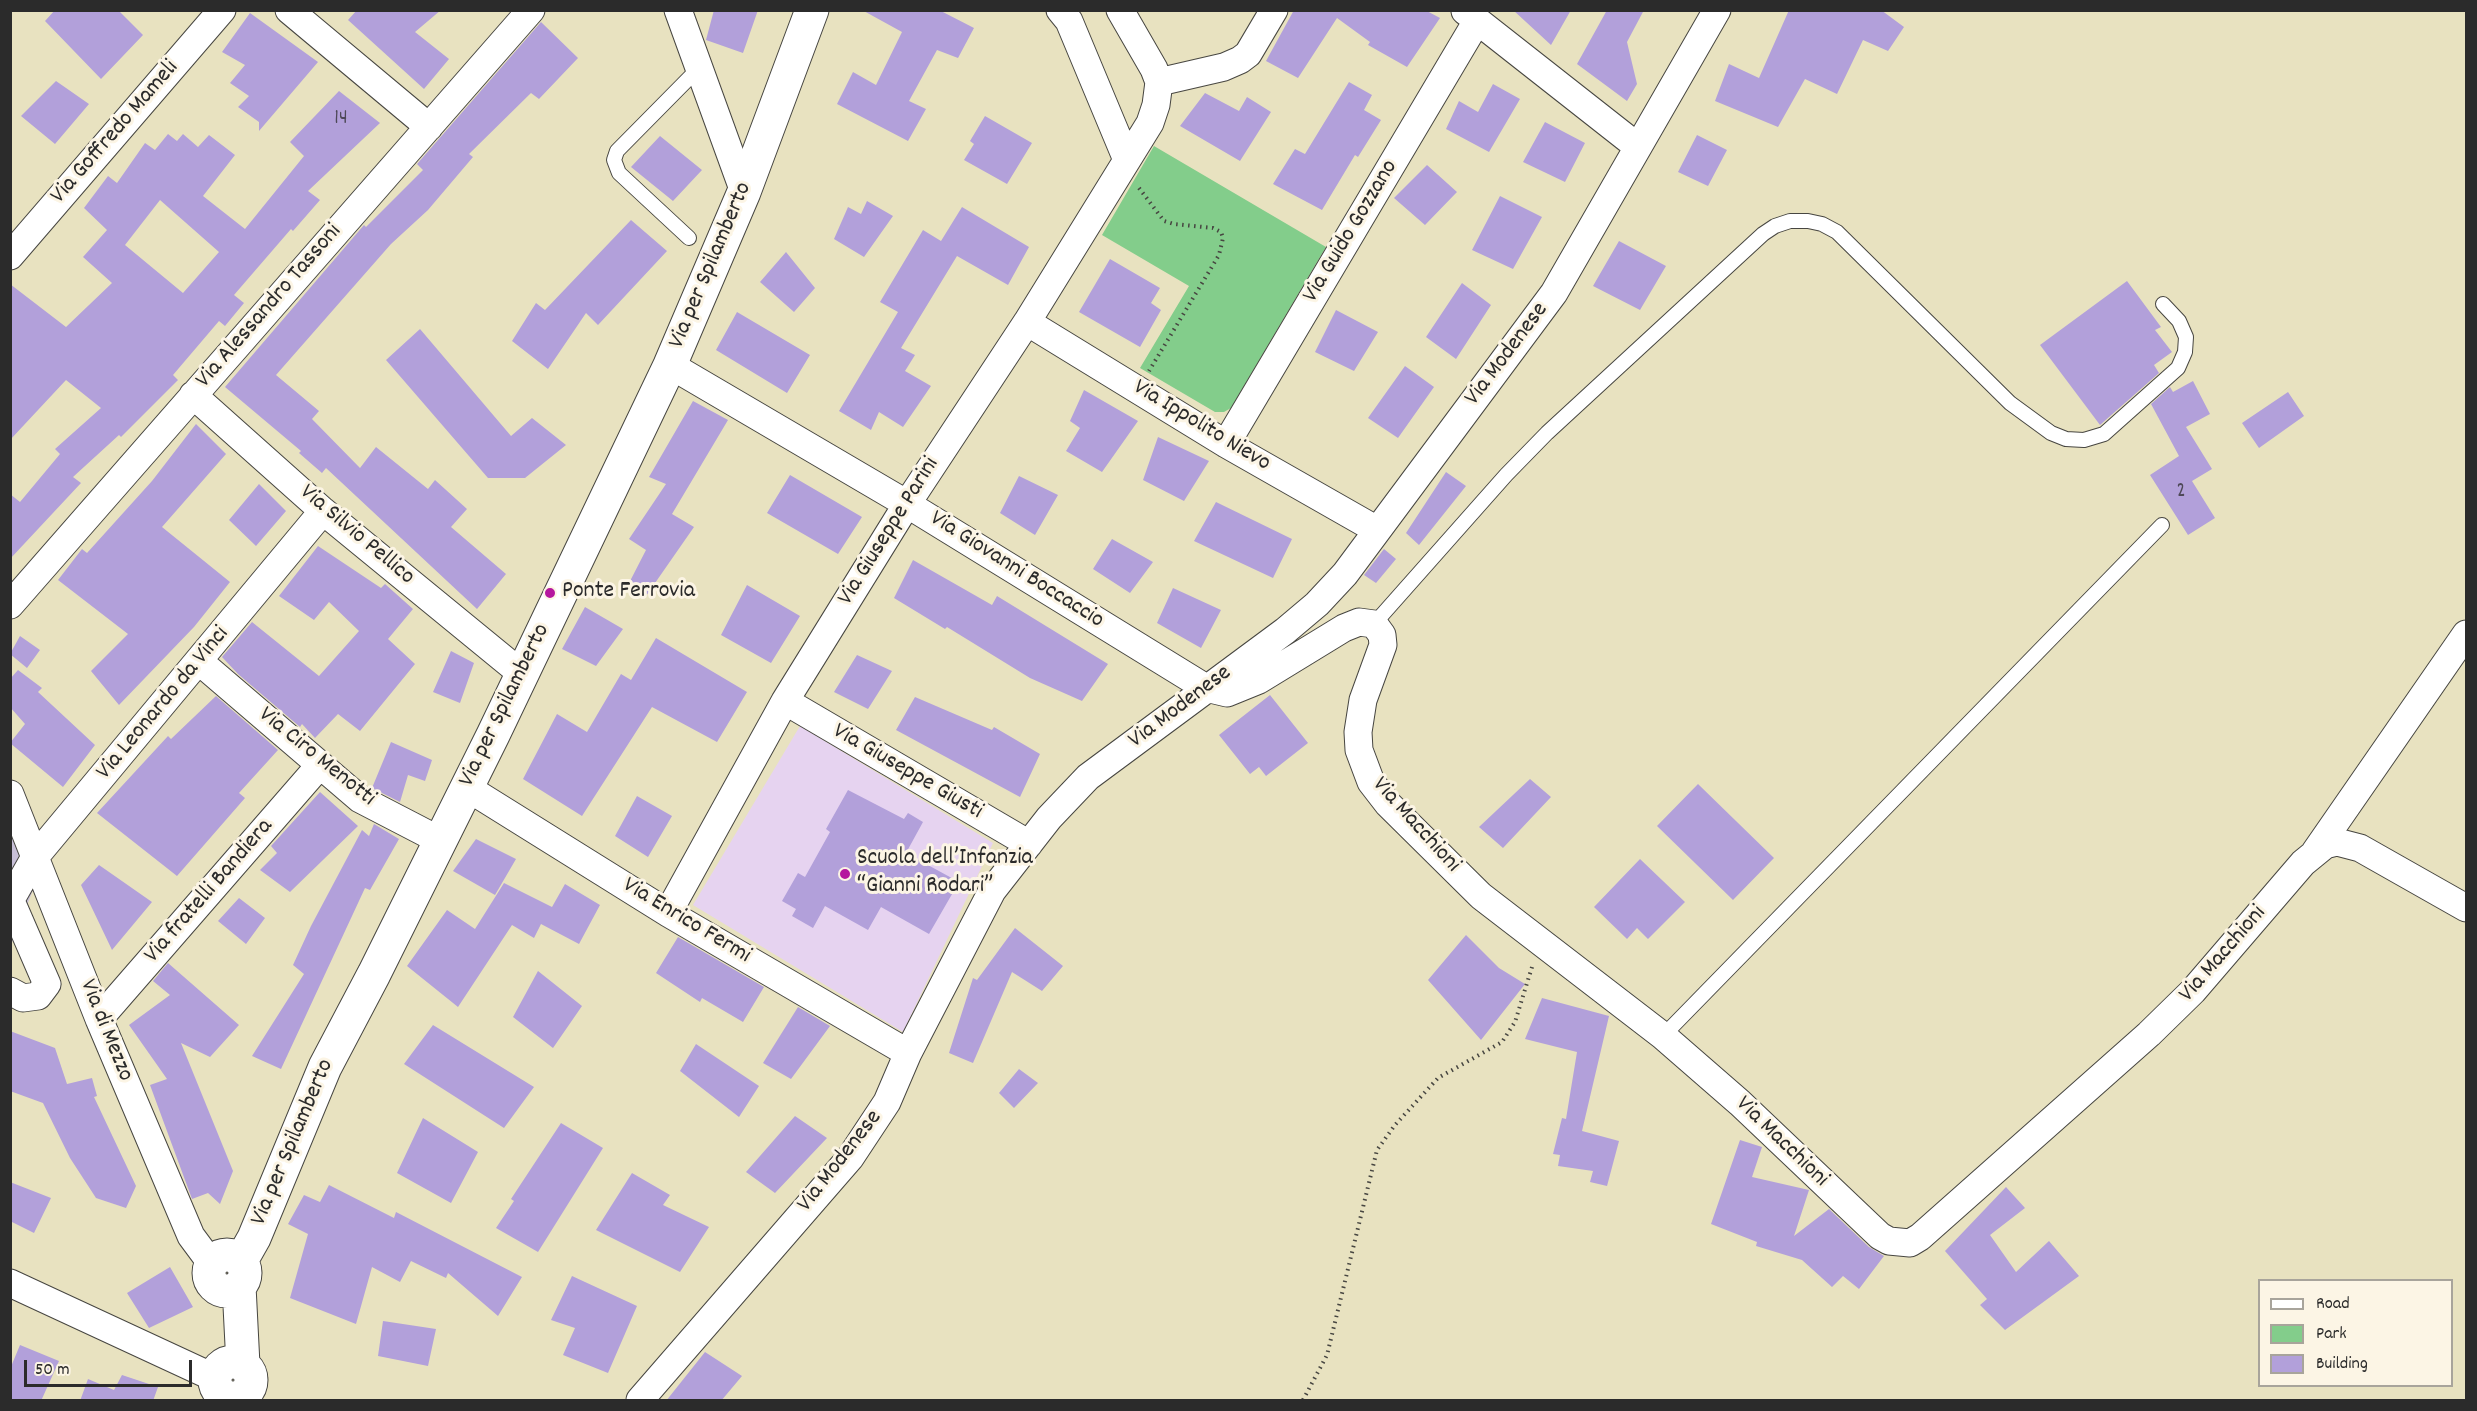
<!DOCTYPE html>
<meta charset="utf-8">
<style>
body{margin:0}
#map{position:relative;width:2477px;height:1411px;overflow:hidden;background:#e8e2c0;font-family:Dekko,sans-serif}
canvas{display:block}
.frame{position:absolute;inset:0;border:12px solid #2b2b2b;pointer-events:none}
.legend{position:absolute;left:2258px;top:1279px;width:195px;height:108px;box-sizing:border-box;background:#fcf5e5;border:2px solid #a8a49b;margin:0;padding:8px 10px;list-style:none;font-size:18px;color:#2b2b2b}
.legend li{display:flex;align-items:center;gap:12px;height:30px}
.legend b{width:30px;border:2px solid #a8a49b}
.scale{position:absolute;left:24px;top:1360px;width:168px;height:27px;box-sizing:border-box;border:3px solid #2b2b2b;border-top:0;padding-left:8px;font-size:18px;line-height:21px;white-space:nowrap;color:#2b2b2b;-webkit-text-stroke:4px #fcf5e5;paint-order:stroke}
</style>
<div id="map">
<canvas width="2477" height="1411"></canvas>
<div class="frame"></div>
<ul class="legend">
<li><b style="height:8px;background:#fff"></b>Road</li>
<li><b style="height:16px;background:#83cd8b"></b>Park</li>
<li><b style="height:16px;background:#b2a0da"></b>Building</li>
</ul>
<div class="scale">50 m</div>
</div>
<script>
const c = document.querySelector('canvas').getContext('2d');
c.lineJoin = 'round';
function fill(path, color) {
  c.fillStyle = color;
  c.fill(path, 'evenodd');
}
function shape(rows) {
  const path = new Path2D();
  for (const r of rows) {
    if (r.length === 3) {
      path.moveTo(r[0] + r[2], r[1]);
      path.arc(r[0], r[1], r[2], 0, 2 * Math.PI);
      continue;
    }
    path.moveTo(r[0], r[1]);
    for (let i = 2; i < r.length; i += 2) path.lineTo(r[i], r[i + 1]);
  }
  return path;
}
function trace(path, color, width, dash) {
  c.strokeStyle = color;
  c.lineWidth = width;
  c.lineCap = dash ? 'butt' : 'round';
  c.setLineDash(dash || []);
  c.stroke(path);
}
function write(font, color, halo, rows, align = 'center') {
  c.font = font + ' Dekko,sans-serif';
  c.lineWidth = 6;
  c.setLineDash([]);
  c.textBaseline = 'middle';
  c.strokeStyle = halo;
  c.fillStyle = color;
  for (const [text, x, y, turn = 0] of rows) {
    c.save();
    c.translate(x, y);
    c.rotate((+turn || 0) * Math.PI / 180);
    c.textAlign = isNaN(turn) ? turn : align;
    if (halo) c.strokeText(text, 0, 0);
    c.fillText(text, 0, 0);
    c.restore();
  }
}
fill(shape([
 [800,726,993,843,903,1032,693,905]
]), '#e6d3f0');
fill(shape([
 [11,828,33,890,11,945]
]), '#c8c0d8');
fill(shape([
 [1154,146,1326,247,1231,408,1224,412,1215,412,1140,368,1189,286,1102,235]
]), '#83cd8b');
fill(shape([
 [55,10,118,10,143,35,101,79,45,21],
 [357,10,441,10,415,32,449,59,424,89,348,20],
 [714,10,758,10,743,53,706,40],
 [862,10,939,10,974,28,958,58,937,50,909,101,926,109,908,141,837,104,853,72,876,85,902,32],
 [1294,10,1425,10,1440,18,1407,67,1368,45,1370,42,1337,18,1298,78,1266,61],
 [1513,10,1571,10,1551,45],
 [1607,10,1644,10,1627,42,1637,84,1627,101,1577,64],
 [1789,10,1881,10,1904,27,1888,51,1863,40,1837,94,1805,79,1778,127,1715,101,1729,64,1759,78],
 [250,13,318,62,259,131,259,122,238,107,249,96,230,83,245,65,222,52],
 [541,22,578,58,539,99,531,93,469,154,473,157,428,210,391,244,276,375,319,411,312,419,360,468,376,447,428,489,435,480,467,509,451,527,506,574,477,609,326,468,322,473,299,453,301,451,225,387,364,225,366,227,423,170,417,164],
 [56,81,89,104,55,144,21,116],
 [1349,82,1372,95,1364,110,1381,120,1358,157,1355,155,1322,210,1273,184,1295,149,1305,154],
 [1493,84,1520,99,1489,152,1446,129,1459,101,1478,112],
 [339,91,380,123,308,191,320,200,293,231,291,229,234,295,244,303,225,326,219,321,173,375,178,380,121,437,119,435,73,477,81,483,10,559,10,494,20,502,60,454,55,449,101,408,66,380,10,440,10,284,66,327,112,283,83,257,107,230,84,208,108,176,117,183,145,143,155,150,168,134,177,141,183,134,198,147,209,135,235,155,203,196,245,229,304,156,290,142],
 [160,200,219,252,183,293,125,245],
 [1205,93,1239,111,1247,97,1271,112,1240,161,1180,126],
 [985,116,1032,143,1007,184,964,160,974,144,970,141],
 [1545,122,1585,143,1565,182,1523,162],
 [1697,135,1727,150,1708,186,1678,172],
 [660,136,702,170,673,201,631,167],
 [1427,165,1457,192,1425,225,1394,198],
 [1500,196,1542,217,1513,269,1472,250],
 [867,201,893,216,864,257,834,239,848,207,861,214],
 [962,207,1029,247,1008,285,957,256,901,348,915,355,905,371,931,386,903,427,879,412,871,430,839,411,898,312,880,302,923,230,941,241],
 [631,220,667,251,598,325,586,313,548,369,512,341,536,303,545,310],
 [1619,241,1666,266,1640,310,1593,286],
 [786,252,815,288,794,312,760,282],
 [1110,259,1160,288,1151,303,1161,310,1140,347,1079,312],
 [2127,281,2161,327,2155,330,2172,352,2154,365,2159,373,2100,425,2040,345],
 [1462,283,1491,305,1456,359,1426,337],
 [1336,310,1378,332,1354,371,1315,352],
 [737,312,810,355,787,393,716,350],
 [420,329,511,436,532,418,566,445,525,478,488,478,386,360],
 [1405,366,1434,387,1398,438,1368,418],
 [2193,381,2210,414,2186,427,2212,469,2192,481,2215,518,2188,535,2150,475,2179,456,2151,404,2170,387,2173,392],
 [1084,390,1138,421,1102,472,1066,451,1080,428,1070,421],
 [2288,392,2304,416,2259,448,2242,423],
 [693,401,728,420,672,514,694,527,646,596,628,585,646,550,629,539,666,484,649,477],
 [196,424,226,454,162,527,230,582,194,627,119,705,91,671,128,634,58,580,82,549,87,553,152,481],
 [1158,437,1209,461,1184,501,1143,480],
 [1446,472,1466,486,1419,545,1406,533],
 [790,475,862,517,838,554,767,513],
 [1019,476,1058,495,1035,535,1000,513],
 [259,484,286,511,256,546,229,520],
 [1216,502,1292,539,1273,578,1194,541],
 [1112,539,1153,562,1130,593,1093,569],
 [318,546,381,588,385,584,413,609,388,639,415,664,360,731,338,714,315,738,302,724,300,727,238,674,222,657,252,622,319,676,359,631,329,602,314,620,279,596],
 [1384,549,1396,559,1376,583,1364,575],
 [913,560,992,605,997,596,1108,664,1082,701,1030,678,947,627,945,629,894,598],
 [747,585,800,616,771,663,721,635],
 [1173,588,1221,610,1201,648,1157,623],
 [585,607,623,629,596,666,562,649],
 [20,636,40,650,27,668,10,654],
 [656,638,747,692,717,742,652,707,582,816,523,779,557,714,587,732,621,674,631,680],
 [451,651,474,663,460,703,433,692],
 [857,655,892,671,868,709,834,692],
 [18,670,42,688,38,692,95,745,63,787,10,743,25,724,10,707,10,679],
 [1270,695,1308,743,1266,776,1259,767,1250,774,1219,735],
 [216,696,278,750,239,793,245,798,177,876,97,813,168,736,171,739],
 [915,697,992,730,994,727,1040,754,1020,797,896,730],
 [391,742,432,760,425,781,408,775,400,802,372,788],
 [1530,779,1551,797,1503,848,1479,827],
 [1698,784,1774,858,1733,900,1657,826],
 [848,790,904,819,908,813,923,822,906,853,959,882,929,934,881,907,868,930,825,906,813,928,792,916,796,909,782,901,798,873,805,877,830,832,826,829],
 [320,792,358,826,290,892,260,870,277,853,271,846],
 [637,796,672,816,648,857,615,836],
 [374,824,399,839,370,890,365,888,281,1069,252,1056,304,974,293,965,311,926,362,830,369,836],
 [476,839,516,859,495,895,453,871],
 [1640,859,1685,902,1648,939,1637,928,1627,939,1594,907],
 [99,865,152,902,112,950,81,885],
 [504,883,552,907,565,884,600,905,579,944,541,924,534,938,512,925,458,1007,407,966,447,910,475,929],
 [239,898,265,918,246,944,218,921],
 [1015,928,1063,966,1042,991,1012,972,973,1063,949,1053,973,978,977,980],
 [1466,935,1499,968,1525,984,1481,1040,1428,980],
 [678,937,764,987,743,1022,702,998,700,1002,656,973],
 [168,963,239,1025,210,1057,181,1043,233,1171,220,1204,208,1193,192,1199,150,1085,167,1079,129,1025,170,995,153,981],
 [538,971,582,1006,553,1048,513,1017],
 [1542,998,1609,1016,1582,1131,1619,1141,1607,1186,1590,1182,1593,1171,1558,1166,1560,1155,1553,1154,1562,1118,1566,1119,1577,1052,1525,1039],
 [798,1007,830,1026,791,1079,763,1063],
 [433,1025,534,1087,504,1128,404,1064],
 [10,1031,55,1048,67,1084,92,1078,97,1096,94,1097,136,1186,126,1208,96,1198,70,1158,43,1103,10,1091],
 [696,1044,759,1086,739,1117,680,1071],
 [1019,1069,1038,1083,1014,1108,999,1093],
 [795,1116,827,1138,775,1193,746,1172],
 [423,1118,478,1152,451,1203,397,1173],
 [561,1123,603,1148,538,1252,496,1228,514,1201,511,1199],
 [1740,1140,1762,1147,1752,1177,1809,1190,1794,1236,1829,1209,1869,1247,1884,1256,1859,1289,1843,1276,1832,1287,1802,1260,1756,1246,1757,1242,1711,1224],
 [632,1173,670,1195,663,1205,709,1227,680,1272,596,1230],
 [10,1182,51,1198,34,1233,10,1221],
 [329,1185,394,1218,396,1212,522,1277,498,1316,448,1273,446,1278,411,1261,400,1282,372,1267,356,1324,290,1298,308,1234,288,1224,304,1195,320,1202],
 [2006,1187,2025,1208,1990,1235,2016,1272,2049,1241,2079,1276,2005,1330,1980,1305,1987,1299,1945,1251],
 [170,1267,193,1307,149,1328,127,1293],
 [572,1276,637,1306,608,1373,563,1355,575,1328,551,1320],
 [383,1321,436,1329,428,1366,378,1356],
 [20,1345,59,1361,41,1401,10,1401,10,1369],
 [705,1352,742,1376,721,1401,666,1401],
 [122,1375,158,1387,153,1401,80,1401,88,1379,114,1390]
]), '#b2a0da');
const lane = shape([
 [689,238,619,173,614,160,617,151,699,68],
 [1374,624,1506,475,1547,433,1763,234,1775,226,1790,221,1808,221,1822,224,1837,232,2010,403,2051,433,2066,439,2084,440,2104,434,2178,368,2185,352,2186,337,2179,321,2163,304],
 [1663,1036,2162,525]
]);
const street = shape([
 [289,10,429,127],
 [678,10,744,192],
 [1060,10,1069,21,1127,160],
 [1465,11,1638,147],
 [1159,82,1224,67,1240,60,1248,54,1274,10],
 [10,256,222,10],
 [1027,322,1226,444,1377,530],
 [670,365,907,504,1206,688,1227,693,1259,680,1344,628,1359,622,1374,624,1382,635,1383,645,1363,700,1358,732,1359,750,1371,782,1388,804,1481,896,1663,1036,1740,1103,1880,1236,1889,1241,1910,1243,1920,1237,2149,1034,2193,991,2303,863,2325,845,2337,842,2360,848,2466,908],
 [193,395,323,511,522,674],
 [1226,444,1477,21],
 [10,605,531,10],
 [200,662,360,799,441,841],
 [785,701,1029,844],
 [466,787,668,913,908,1053],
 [10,794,99,1019,191,1236,211,1263],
 [2315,852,2466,634],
 [10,901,35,857,323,511],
 [668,913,785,701,907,504,1027,322,1150,123,1156,105,1159,82,1154,69,1120,10],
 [10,991,23,998,38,996,47,984,11,901],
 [99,1019,320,765],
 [10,1283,215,1378],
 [640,1400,850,1158,887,1102,908,1053,992,891,1049,818,1088,777,1285,631,1317,604,1345,574,1554,293,1717,10]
]);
const primary = shape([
 [227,1273,18],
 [241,1261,254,1238,325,1067,374,974,493,735,670,365,744,192,812,10],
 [239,1286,243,1365],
 [233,1380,18]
]);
trace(lane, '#474641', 16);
trace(street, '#474641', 29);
trace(primary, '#474641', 35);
trace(shape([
 [1139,188,1164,221,1174,224,1213,228,1221,232,1223,238,1219,255,1149,371],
 [191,1400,191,1399],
 [1303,1400,1327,1355,1377,1150,1395,1125,1438,1078,1502,1042,1515,1022,1532,967]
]), '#474641', 4, [1.5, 4.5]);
trace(lane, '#fff', 14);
trace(street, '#fff', 27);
trace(primary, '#fff', 33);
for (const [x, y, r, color] of [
 [550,593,6,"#b5179e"],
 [845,874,6,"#b5179e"]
]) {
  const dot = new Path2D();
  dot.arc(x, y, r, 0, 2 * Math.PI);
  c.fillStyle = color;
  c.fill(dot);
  trace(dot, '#fcf5e5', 2);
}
write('21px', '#4d4857', null, [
 ["14",341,120],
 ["2",2181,493]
]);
write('24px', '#2b2b2b', '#fcf5e5', [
 ["Via Goffredo Mameli",116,133,-49],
 ["Via Guido Gozzano",1352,232,-59],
 ["Via per Spilamberto",712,266,-67],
 ["Via Alessandro Tassoni",270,307,-49],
 ["Via Modenese",1508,355,-53],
 ["Via Ippolito Nievo",1201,427,31],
 ["Via Giuseppe Parini",890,532,-58],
 ["Via Silvio Pellico",356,536,40],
 ["Via Giovanni Boccaccio",1016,571,32],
 ["Via Leonardo da Vinci",164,704,-50],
 ["Via per Spilamberto",506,706,-64],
 ["Via Modenese",1181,708,-37],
 ["Via Ciro Menotti",316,758,39],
 ["Via Giuseppe Giusti",907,773,30],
 ["Via Macchioni",1415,826,48],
 ["Via fratelli Bandiera",210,892,-49],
 ["Via Enrico Fermi",686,922,31],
 ["Via Macchioni",2224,955,-49],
 ["Via di Mezzo",105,1031,68],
 ["Via per Spilamberto",294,1143,-67],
 ["Via Macchioni",1781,1143,44],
 ["Via Modenese",841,1162,-52]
]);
write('24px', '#2b2b2b', '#fcf5e5', [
 ["Ponte Ferrovia",562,593],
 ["Scuola dell’Infanzia",857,860],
 ["“Gianni Rodari”",857,888]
], 'left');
</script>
